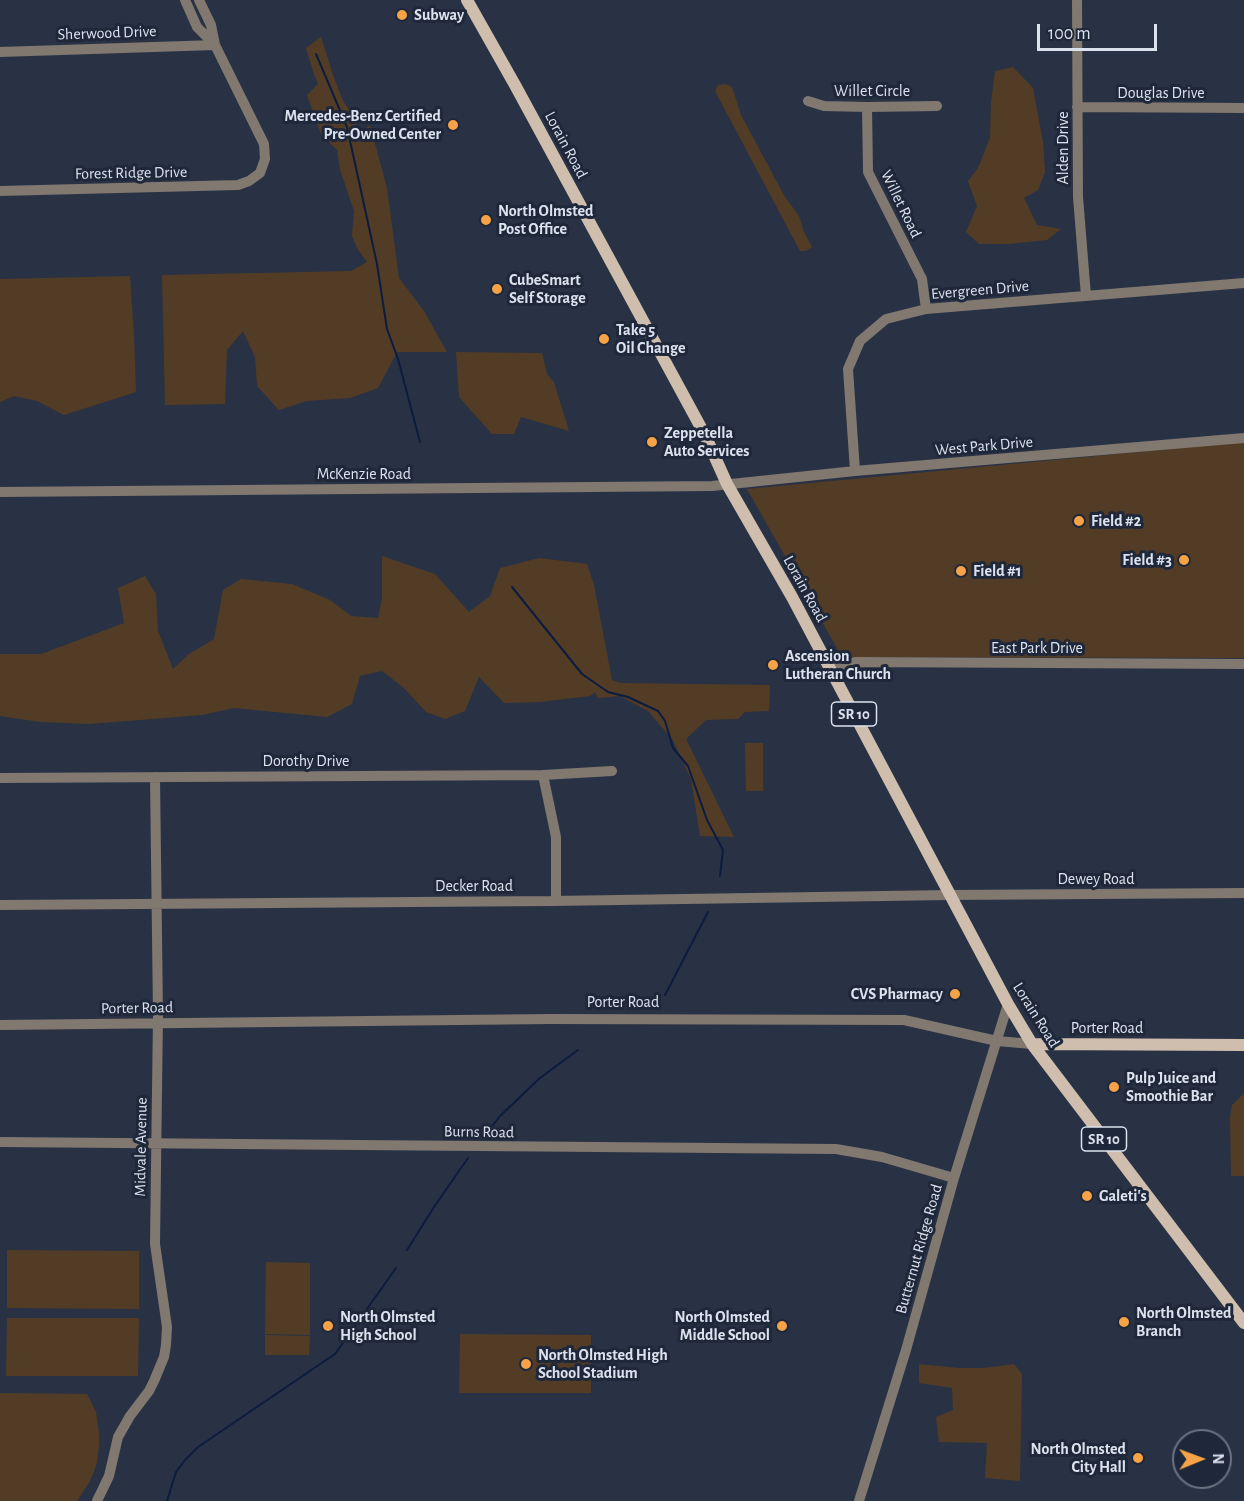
<!DOCTYPE html>
<style>
body{margin:0}
#map{position:relative;width:1244px;height:1501px;overflow:hidden;background:#293244;font-family:"Alegreya Sans",sans-serif}
canvas{display:block}
.north{position:absolute;left:1172px;top:1429px;width:60px;height:60px;box-sizing:border-box;background:#1f283a;border:2px solid #6a7282;border-radius:50%;rotate:89deg;font-size:16px;font-weight:700;line-height:24px;text-align:center;color:#dbe2ee}
.north::after{content:'';display:block;margin:auto;width:21px;height:27px;background:#f5a346;clip-path:polygon(50% 0,100% 100%,50% 72%,0 100%)}
.scale{position:absolute;left:1037px;top:24px;width:120px;height:27px;box-sizing:border-box;border:3px solid #dbe2ee;border-top:0;padding-left:8px;font-size:18px;line-height:21px;white-space:nowrap;color:#dbe2ee;-webkit-text-stroke:4px #1f283a;paint-order:stroke}
</style>
<div id="map">
<canvas width="1244" height="1501"></canvas>
<div class="north">N</div>
<div class="scale">100 m</div>
</div>
<script>
const c = document.querySelector('canvas').getContext('2d');
c.lineJoin = 'round';
function fill(path, color) {
  c.fillStyle = color;
  c.fill(path, 'evenodd');
}
function shape(rows) {
  const path = new Path2D();
  for (const r of rows) {
    path.moveTo(r[0], r[1]);
    for (let i = 2; i < r.length; i += 2) path.lineTo(r[i], r[i + 1]);
  }
  return path;
}
function trace(path, color, width, dash) {
  c.strokeStyle = color;
  c.lineWidth = width;
  c.lineCap = dash ? 'butt' : 'round';
  c.setLineDash(dash || []);
  c.stroke(path);
}
function write(font, color, halo, rows, align = 'center') {
  c.font = font + ' "Alegreya Sans",sans-serif';
  c.lineWidth = 6;
  c.setLineDash([]);
  c.textBaseline = 'middle';
  c.strokeStyle = halo;
  c.fillStyle = color;
  for (const [text, x, y, turn = 0] of rows) {
    c.save();
    c.translate(x, y);
    c.rotate((+turn || 0) * Math.PI / 180);
    c.textAlign = isNaN(turn) ? turn : align;
    if (halo) c.strokeText(text, 0, 0);
    c.fillText(text, 0, 0);
    c.restore();
  }
}
fill(shape([
 [321,37,333,75,343,101,356,119,356,137,370,125,387,188,399,278,424,311,447,352,397,352,378,388,350,398,307,401,279,410,257,386,255,357,243,331,227,350,225,404,165,405,162,275,351,271,367,262,357,248,352,236,354,211,340,169,337,150,321,134,307,95,318,84,313,71,306,48],
 [1013,67,1033,88,1043,142,1045,172,1038,190,1024,198,1037,225,1061,229,1047,240,1009,244,979,244,966,232,977,206,968,181,978,168,990,138,991,102,995,71],
 [726,84,732,87,741,115,785,197,799,216,804,232,812,247,806,251,800,251,715,91,718,85],
 [130,276,134,335,136,392,64,415,37,401,14,396,0,402,0,279],
 [456,352,542,353,547,374,554,382,569,431,521,417,514,434,492,434,459,397],
 [1244,442,1244,658,842,657,747,489],
 [382,556,435,574,469,612,490,596,500,568,539,558,587,564,594,585,612,680,620,683,770,685,769,711,745,712,738,719,706,720,686,739,734,837,700,836,691,779,673,740,648,711,620,696,598,698,595,692,590,696,540,702,504,703,479,677,465,711,445,719,426,712,404,688,382,671,360,676,352,704,327,717,234,708,202,715,89,724,40,722,0,716,0,654,41,654,124,623,118,588,145,576,156,594,158,631,173,669,189,654,214,639,223,590,241,579,292,584,330,600,351,616,378,618,382,598],
 [745,743,763,743,763,791,746,791],
 [1244,1093,1244,1176,1231,1176,1230,1117,1232,1105],
 [7,1250,139,1251,139,1309,7,1308],
 [266,1262,310,1263,310,1335,265,1334],
 [7,1318,139,1318,138,1376,6,1376],
 [460,1334,591,1335,591,1393,459,1393],
 [265,1335,310,1336,309,1355,265,1355],
 [919,1364,959,1368,984,1368,1014,1364,1022,1374,1020,1481,985,1478,987,1443,939,1442,936,1417,953,1410,952,1388,919,1383],
 [0,1393,87,1394,96,1412,99,1433,99,1446,97,1462,93,1474,89,1483,77,1501,0,1501]
]), '#533c25');
trace(shape([
 [316,54,347,127,377,264,387,329,398,359,420,442],
 [512,587,582,674,608,692,628,697,658,711,665,721,673,748,688,766,707,820,723,850,720,876],
 [665,995,708,912],
 [486,1134,500,1116,540,1078,578,1050],
 [407,1250,434,1207,468,1158],
 [167,1501,176,1472,185,1460,198,1447,335,1354,396,1268]
]), '#0c1c3f', 2);
trace(shape([
 [185,0,197,27,214,44],
 [1077,0,1078,197,1086,296],
 [0,52,215,45],
 [808,101,824,106,867,107,937,106],
 [867,107,868,172,922,279,926,309],
 [1077,107,1244,108],
 [0,191,238,185,249,181,260,173,265,159,264,144,215,45,211,25,199,0],
 [855,471,848,369,860,341,886,319,926,309,1244,283],
 [0,492,712,486,855,471,1244,438],
 [830,670,855,662,1244,664],
 [543,775,556,837,556,901],
 [0,778,543,775,612,771],
 [0,905,552,901,949,895,1244,893],
 [0,1025,550,1019,904,1020,997,1041,1032,1044],
 [0,1142,836,1149,882,1157,954,1178],
 [97,1501,109,1476,118,1437,130,1416,149,1391,154,1381,164,1357,166,1345,167,1327,155,1244,158,1015,155,777],
 [859,1501,906,1350,954,1178,1008,1004]
]), '#817870', 10);
trace(shape([
 [467,0,515,85,705,435,727,484,792,597,1008,1004,1032,1044,1244,1323],
 [1032,1044,1244,1045]
]), '#cfbead', 12);
for (const [x, y, r, color] of [
 [402,15,6,"#f5a346"],
 [453,125,6,"#f5a346"],
 [486,220,6,"#f5a346"],
 [497,289,6,"#f5a346"],
 [604,339,6,"#f5a346"],
 [652,442,6,"#f5a346"],
 [1079,521,6,"#f5a346"],
 [1184,560,6,"#f5a346"],
 [961,571,6,"#f5a346"],
 [773,665,6,"#f5a346"],
 [955,994,6,"#f5a346"],
 [1114,1087,6,"#f5a346"],
 [1087,1196,6,"#f5a346"],
 [1124,1322,6,"#f5a346"],
 [328,1326,6,"#f5a346"],
 [782,1326,6,"#f5a346"],
 [526,1364,6,"#f5a346"],
 [1138,1458,6,"#f5a346"]
]) {
  const dot = new Path2D();
  dot.arc(x, y, r, 0, 2 * Math.PI);
  c.fillStyle = color;
  c.fill(dot);
  trace(dot, '#1f283a', 2);
}
for (const [x, y, w] of [
 [854,714,45],
 [1104,1139,45]
]) {
  const box = new Path2D();
  box.roundRect(x - w / 2, y - 12, w, 24, 4.5);
  c.fillStyle = '#1f283a';
  c.fill(box);
  trace(box, '#dbe2ee', 1.5);
}
write('bold 15px', '#dbe2ee', null, [
 ["SR 10",854,714],
 ["SR 10",1104,1139]
]);
write('bold 16px', '#dbe2ee', '#1f283a', [
 ["Subway",414,15],
 ["Mercedes-Benz Certified",441,116,"right"],
 ["Pre-Owned Center",441,134,"right"],
 ["North Olmsted",498,211],
 ["Post Office",498,229],
 ["CubeSmart",509,280],
 ["Self Storage",509,298],
 ["Take 5",616,330],
 ["Oil Change",616,348],
 ["Zeppetella",664,433],
 ["Auto Services",664,451],
 ["Field #2",1091,521],
 ["Field #3",1172,560,"right"],
 ["Field #1",973,571],
 ["Ascension",785,656],
 ["Lutheran Church",785,674],
 ["CVS Pharmacy",943,994,"right"],
 ["Pulp Juice and",1126,1078],
 ["Smoothie Bar",1126,1096],
 ["Galeti's",1099,1196],
 ["North Olmsted",1136,1313],
 ["Branch",1136,1331],
 ["North Olmsted",340,1317],
 ["High School",340,1335],
 ["North Olmsted",770,1317,"right"],
 ["Middle School",770,1335,"right"],
 ["North Olmsted High",538,1355],
 ["School Stadium",538,1373],
 ["North Olmsted",1126,1449,"right"],
 ["City Hall",1126,1467,"right"]
], 'left');
write('16px', '#dbe2ee', '#1f283a', [
 ["Sherwood Drive",107,33,-2],
 ["Willet Circle",872,91],
 ["Douglas Drive",1161,93],
 ["Lorain Road",566,145,62],
 ["Alden Drive",1063,148,-90],
 ["Forest Ridge Drive",131,173,-1],
 ["Willet Road",901,204,64],
 ["Evergreen Drive",980,290,-5],
 ["West Park Drive",984,446,-5],
 ["McKenzie Road",364,474],
 ["Lorain Road",805,589,61],
 ["East Park Drive",1037,648],
 ["Dorothy Drive",306,761],
 ["Dewey Road",1096,879],
 ["Decker Road",474,886],
 ["Porter Road",623,1002],
 ["Porter Road",137,1008,-1],
 ["Lorain Road",1036,1015,58],
 ["Porter Road",1107,1028],
 ["Burns Road",479,1132,1],
 ["Midvale Avenue",141,1147,-89],
 ["Butternut Ridge Road",919,1249,-74]
]);
</script>
